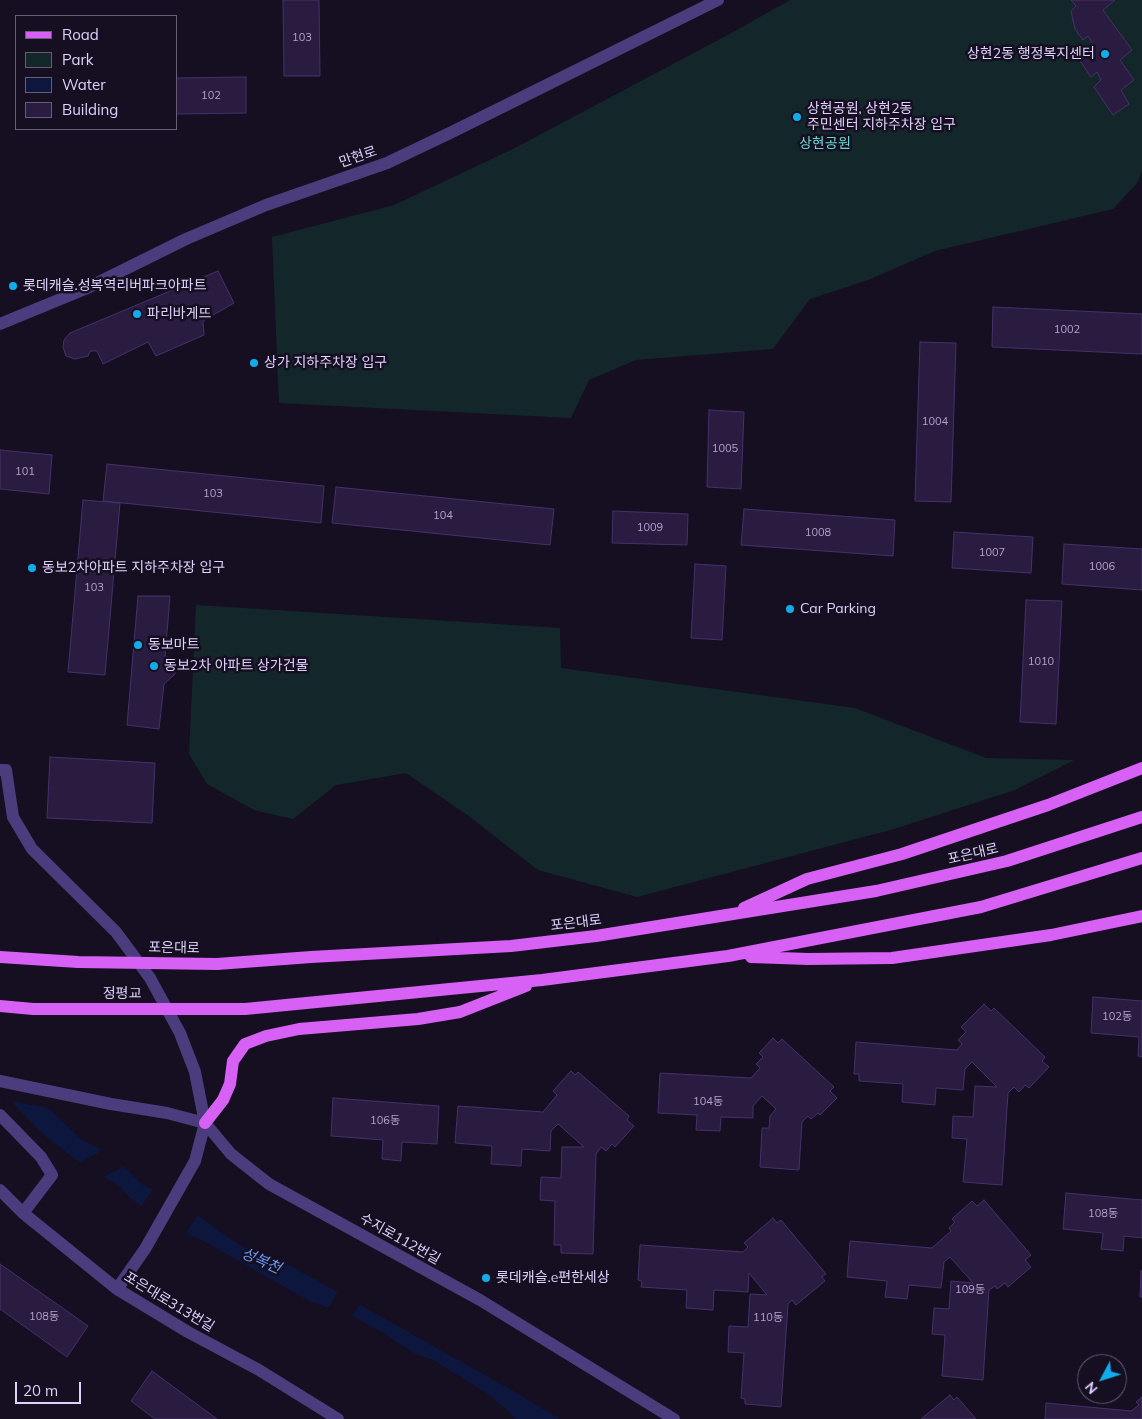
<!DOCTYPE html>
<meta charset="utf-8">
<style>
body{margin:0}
#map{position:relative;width:1142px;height:1419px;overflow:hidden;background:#150f21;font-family:Mulish,sans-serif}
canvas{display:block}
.legend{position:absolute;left:15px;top:15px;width:162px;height:115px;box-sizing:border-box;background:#150f21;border:1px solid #665d79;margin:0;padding:6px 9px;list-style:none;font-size:15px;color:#dfd2fc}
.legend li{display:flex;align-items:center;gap:10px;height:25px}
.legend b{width:25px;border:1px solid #665d79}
.north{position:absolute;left:1077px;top:1354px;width:50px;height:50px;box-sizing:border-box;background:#150f21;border:1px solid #665d79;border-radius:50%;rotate:230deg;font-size:14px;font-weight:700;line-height:20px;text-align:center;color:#dfd2fc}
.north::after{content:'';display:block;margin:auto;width:18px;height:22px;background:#10adea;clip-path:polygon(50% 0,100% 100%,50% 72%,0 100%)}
.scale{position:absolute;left:15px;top:1382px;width:66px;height:22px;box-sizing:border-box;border:2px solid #dfd2fc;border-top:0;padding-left:6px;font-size:15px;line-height:18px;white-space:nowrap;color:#dfd2fc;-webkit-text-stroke:4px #150f21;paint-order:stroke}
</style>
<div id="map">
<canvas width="1142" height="1419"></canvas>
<ul class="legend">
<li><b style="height:6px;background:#d761f4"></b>Road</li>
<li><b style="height:14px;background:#13272b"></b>Park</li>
<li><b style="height:14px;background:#0d163c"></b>Water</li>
<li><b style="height:14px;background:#2a1c41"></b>Building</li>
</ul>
<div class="north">N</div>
<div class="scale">20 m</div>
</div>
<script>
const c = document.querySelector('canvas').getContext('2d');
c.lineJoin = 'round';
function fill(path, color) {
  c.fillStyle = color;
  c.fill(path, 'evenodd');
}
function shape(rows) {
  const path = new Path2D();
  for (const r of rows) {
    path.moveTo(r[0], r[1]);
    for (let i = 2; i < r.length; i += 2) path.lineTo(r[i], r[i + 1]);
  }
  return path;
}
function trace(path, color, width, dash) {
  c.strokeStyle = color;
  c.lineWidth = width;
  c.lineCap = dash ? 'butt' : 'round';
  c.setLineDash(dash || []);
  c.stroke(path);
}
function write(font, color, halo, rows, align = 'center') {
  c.font = font + ' Mulish,"Noto Sans KR",sans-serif';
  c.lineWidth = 5;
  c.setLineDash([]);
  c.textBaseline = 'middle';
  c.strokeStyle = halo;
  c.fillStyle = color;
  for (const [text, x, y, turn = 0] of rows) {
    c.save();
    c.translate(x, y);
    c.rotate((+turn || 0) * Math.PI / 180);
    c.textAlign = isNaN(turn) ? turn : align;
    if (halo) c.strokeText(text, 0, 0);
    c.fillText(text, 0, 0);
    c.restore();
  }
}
fill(shape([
 [790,0,1142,0,1142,171,1138,182,1113,209,935,251,868,280,810,299,773,349,636,360,589,380,571,418,279,403,272,237,394,205,513,149,737,30],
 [196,605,560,628,561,668,855,708,986,758,1074,760,1015,790,894,829,637,897,538,870,470,817,406,773,336,785,293,819,254,810,207,784,189,754]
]), '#13272b');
fill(shape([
 [0,1062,81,1139,98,1148,116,1159,142,1184,178,1202,243,1247,291,1266,503,1385,560,1419,516,1419,491,1396,433,1360,413,1353,385,1334,349,1314,311,1302,205,1242,177,1229,148,1211,129,1197,120,1187,72,1157,42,1133,23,1114,0,1089]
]), '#0d163c');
fill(shape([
 [0,1061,3,1062,53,1109,6,1100,0,1093],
 [104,1149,117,1157,126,1165,101,1178,78,1164],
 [154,1187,179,1199,199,1213,185,1235,140,1209],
 [339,1290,361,1303,351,1318,327,1310]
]), '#150f21');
const building = shape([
 [283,0,319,0,320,76,284,76,283,0],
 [1071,0,1115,0,1103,10,1132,50,1120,60,1134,80,1121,90,1129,104,1113,115,1094,87,1101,80,1097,72,1091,77,1078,58,1094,46,1088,36,1083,40,1075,29,1071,11,1076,6,1071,0],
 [246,77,246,113,176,114,176,78,246,77],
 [218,271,234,303,203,321,204,335,156,356,148,342,103,364,97,351,90,351,88,356,75,359,66,356,63,347,64,340,70,333,218,271],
 [993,307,1142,314,1142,354,992,347,993,307],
 [920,342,956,343,951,502,915,501,920,342],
 [709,410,744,412,741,489,707,487,709,410],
 [0,450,52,455,49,494,0,489,0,450],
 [107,464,324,486,321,523,103,501,107,464],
 [336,487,554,509,550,545,332,523,336,487],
 [83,500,120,503,105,675,68,672,83,500],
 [744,509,895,520,893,556,741,545,744,509],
 [613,511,688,514,687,545,612,543,613,511],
 [954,532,1033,537,1031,573,952,568,954,532],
 [1064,544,1142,549,1142,590,1062,584,1064,544],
 [695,564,726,566,722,640,691,638,695,564],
 [138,596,170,596,165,657,175,658,175,674,164,684,159,729,127,725,138,596],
 [1026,600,1062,601,1056,724,1020,722,1026,600],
 [50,757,155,763,152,823,47,818,50,757],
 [1093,997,1142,1001,1142,1057,1138,1056,1139,1037,1091,1033,1093,997],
 [984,1004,991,1011,994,1008,1045,1057,1042,1061,1049,1067,1029,1088,1025,1085,1019,1092,1014,1087,1008,1093,1002,1185,963,1182,967,1139,952,1138,953,1116,973,1117,975,1086,997,1087,972,1062,965,1069,963,1090,936,1088,935,1105,902,1102,903,1084,859,1081,859,1074,854,1074,856,1042,957,1050,962,1044,958,1040,966,1032,961,1027,984,1004],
 [773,1038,778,1043,782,1039,834,1087,830,1091,837,1098,820,1115,818,1113,811,1119,808,1116,802,1122,799,1170,760,1167,762,1128,769,1128,770,1116,776,1109,762,1096,753,1106,753,1118,721,1117,720,1131,696,1130,697,1115,658,1113,660,1073,751,1078,760,1068,756,1064,763,1057,759,1053,773,1038],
 [571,1071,575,1075,578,1072,629,1116,627,1120,634,1126,615,1147,612,1144,606,1151,601,1147,596,1154,593,1254,561,1253,561,1245,554,1245,555,1201,540,1200,541,1177,561,1178,562,1147,584,1147,558,1124,551,1131,550,1151,522,1149,521,1166,491,1164,492,1146,455,1143,458,1106,543,1112,557,1095,553,1091,571,1071],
 [333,1098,439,1106,437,1144,402,1142,401,1161,382,1159,383,1140,331,1136,333,1098],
 [1066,1193,1142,1200,1142,1238,1124,1236,1123,1251,1101,1249,1103,1233,1063,1229,1066,1193],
 [984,1200,1031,1255,1025,1260,1031,1267,1008,1287,1005,1283,997,1289,995,1286,989,1290,983,1380,942,1376,945,1335,932,1334,934,1308,949,1309,951,1281,973,1283,950,1257,944,1262,941,1288,909,1285,907,1299,885,1297,887,1281,847,1277,850,1241,932,1248,951,1231,949,1228,955,1222,952,1219,972,1201,977,1206,984,1200],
 [773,1218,777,1223,781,1220,826,1274,822,1277,825,1281,796,1305,792,1300,788,1304,781,1407,745,1404,745,1399,741,1398,744,1353,728,1352,729,1326,748,1327,750,1294,767,1295,749,1273,748,1292,714,1290,713,1310,686,1308,687,1290,641,1287,642,1281,638,1280,640,1245,743,1252,748,1247,744,1243,773,1218],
 [0,1264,88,1326,67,1357,0,1309,0,1264],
 [1141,1271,1142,1271,1142,1297,1140,1297,1141,1271],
 [152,1371,217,1419,155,1419,131,1401,152,1371],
 [950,1395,954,1400,957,1397,976,1419,921,1419,950,1395],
 [1142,1397,1142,1419,1045,1419,1046,1403,1131,1411,1139,1405,1136,1402,1142,1397]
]);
fill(building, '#2a1c41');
trace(building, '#46306b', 1);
trace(shape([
 [0,770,6,770,13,817,32,849,116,932,150,978,180,1033,195,1072,205,1123,195,1161,145,1249,117,1289],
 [0,1081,111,1104,167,1113,205,1123,231,1154,269,1184,480,1300,674,1419],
 [0,1115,41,1157,52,1175,23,1213],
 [0,1190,23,1213,117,1289,188,1332,259,1370,338,1419]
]), '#4b3d7d', 12);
trace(shape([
 [0,324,85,289,186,239,266,205,387,163,454,131,718,0]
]), '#4b3d7d', 12);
trace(shape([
 [744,908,807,879,902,854,1048,805,1142,768],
 [0,957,78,962,217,964,311,957,511,946,596,936,876,891,1007,861,1142,817],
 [751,957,808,959,892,958,1051,935,1142,916],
 [0,1006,33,1009,245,1009,542,980,728,956,981,907,1142,858],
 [205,1123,223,1100,230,1084,233,1061,245,1044,266,1036,299,1029,418,1019,460,1012,526,986]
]), '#d761f4', 12);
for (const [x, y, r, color] of [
 [1105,54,5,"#10adea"],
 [797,117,5,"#10adea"],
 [13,286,5,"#10adea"],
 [137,314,5,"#10adea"],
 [254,363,5,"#10adea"],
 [32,568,5,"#10adea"],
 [790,609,5,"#10adea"],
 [138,645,5,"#10adea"],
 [154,666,5,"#10adea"],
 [486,1278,5,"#10adea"]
]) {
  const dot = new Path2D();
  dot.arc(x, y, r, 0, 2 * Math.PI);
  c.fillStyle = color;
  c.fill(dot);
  trace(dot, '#150f21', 2);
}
write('11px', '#b2a4cd', null, [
 ["103",302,38],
 ["102",211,96],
 ["1002",1067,330],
 ["1004",935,422],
 ["1005",725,449],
 ["101",25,472],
 ["103",213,494],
 ["104",443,516],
 ["1009",650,528],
 ["1008",818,533],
 ["1007",992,553],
 ["1006",1102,567],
 ["103",94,588],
 ["1010",1041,662],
 ["102동",1117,1017],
 ["104동",708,1102],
 ["106동",385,1121],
 ["108동",1103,1214],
 ["109동",970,1290],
 ["108동",44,1317],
 ["110동",768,1318]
]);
write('14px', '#dfd2fc', '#150f21', [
 ["상현2동 행정복지센터",1095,54,"right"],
 ["상현공원, 상현2동",807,109],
 ["주민센터 지하주차장 입구",807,125],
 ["롯데캐슬.성복역리버파크아파트",23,286],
 ["파리바게뜨",147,314],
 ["상가 지하주차장 입구",264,363],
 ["동보2차아파트 지하주차장 입구",42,568],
 ["Car Parking",800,609],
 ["동보마트",148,645],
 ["동보2차 아파트 상가건물",164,666],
 ["롯데캐슬.e편한세상",496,1278]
], 'left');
write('14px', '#64d7ce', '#150f21', [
 ["상현공원",825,144]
]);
write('14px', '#dfd2fc', '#150f21', [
 ["만현로",358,157,-19],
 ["포은대로",973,854,-13],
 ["포은대로",576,923,-7],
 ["포은대로",174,948,1],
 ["정평교",122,994],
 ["수지로112번길",400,1239,29],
 ["포은대로313번길",169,1302,31]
]);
write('italic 15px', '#689af4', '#150f21', [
 ["성복천",261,1261,24]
]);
</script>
